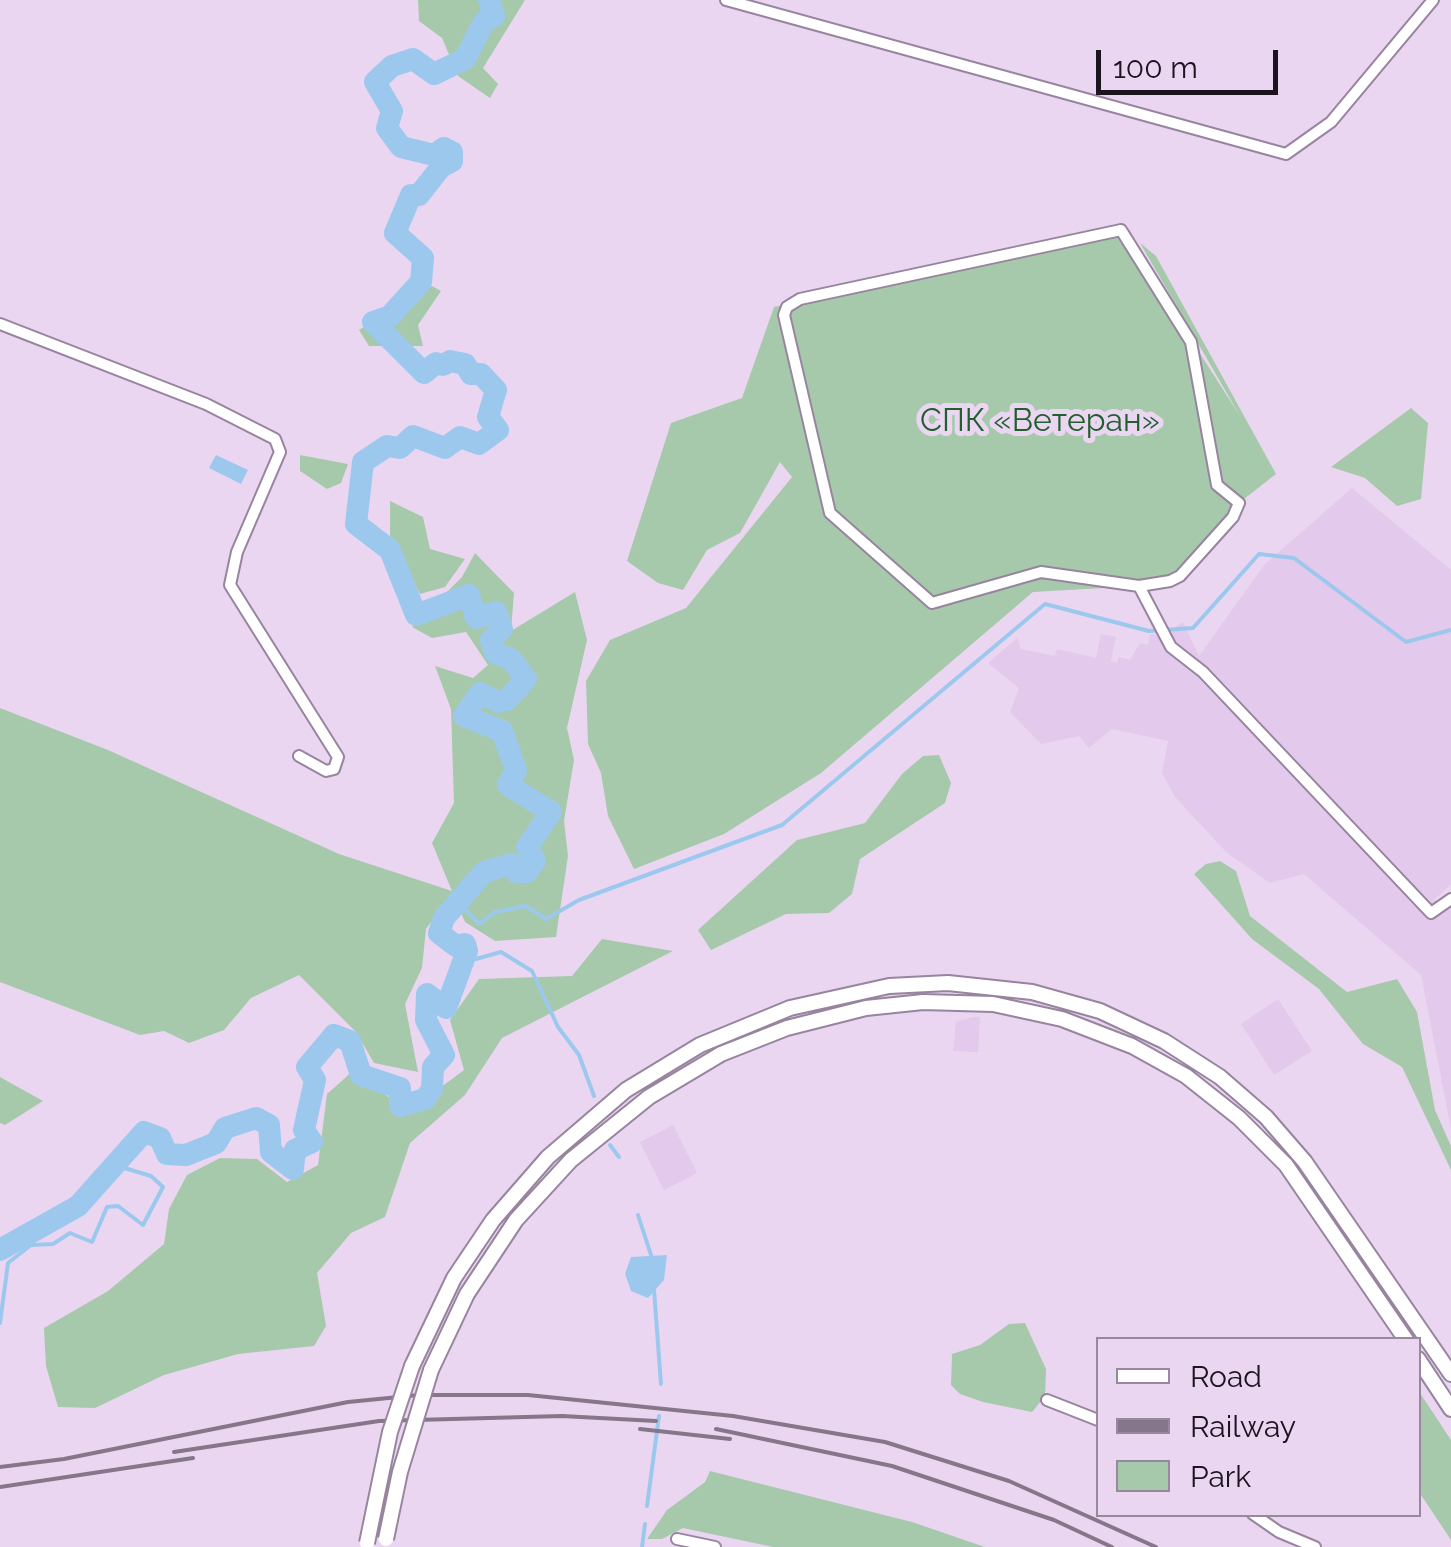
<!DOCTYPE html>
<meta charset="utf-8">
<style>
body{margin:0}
#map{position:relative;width:1451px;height:1547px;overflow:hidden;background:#ebd6f2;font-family:Raleway,sans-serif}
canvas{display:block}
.legend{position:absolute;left:1096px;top:1337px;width:325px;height:180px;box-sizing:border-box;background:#ebd6f2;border:2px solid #98889d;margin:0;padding:12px 18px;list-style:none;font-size:30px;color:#1c141e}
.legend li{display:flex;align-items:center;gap:20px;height:50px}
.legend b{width:50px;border:2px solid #98889d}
.scale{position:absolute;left:1096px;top:50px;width:182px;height:45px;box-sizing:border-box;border:5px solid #1c141e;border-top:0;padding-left:12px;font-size:30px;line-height:35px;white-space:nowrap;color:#1c141e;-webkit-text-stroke:8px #ebd6f2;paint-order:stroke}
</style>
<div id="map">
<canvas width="1451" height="1547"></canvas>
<ul class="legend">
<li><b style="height:12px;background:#fff"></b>Road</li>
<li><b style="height:12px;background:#85768a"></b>Railway</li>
<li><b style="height:28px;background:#a7c9ab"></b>Park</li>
</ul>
<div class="scale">100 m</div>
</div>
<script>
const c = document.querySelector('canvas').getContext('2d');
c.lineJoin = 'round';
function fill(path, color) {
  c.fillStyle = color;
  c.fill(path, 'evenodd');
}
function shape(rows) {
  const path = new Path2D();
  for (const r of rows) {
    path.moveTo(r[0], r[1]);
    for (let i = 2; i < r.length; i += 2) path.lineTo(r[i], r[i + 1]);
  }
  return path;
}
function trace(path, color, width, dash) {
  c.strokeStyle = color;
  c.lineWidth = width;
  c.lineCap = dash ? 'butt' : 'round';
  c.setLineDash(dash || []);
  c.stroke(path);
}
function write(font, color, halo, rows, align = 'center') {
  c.font = font + ' Raleway,sans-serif';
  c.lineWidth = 10;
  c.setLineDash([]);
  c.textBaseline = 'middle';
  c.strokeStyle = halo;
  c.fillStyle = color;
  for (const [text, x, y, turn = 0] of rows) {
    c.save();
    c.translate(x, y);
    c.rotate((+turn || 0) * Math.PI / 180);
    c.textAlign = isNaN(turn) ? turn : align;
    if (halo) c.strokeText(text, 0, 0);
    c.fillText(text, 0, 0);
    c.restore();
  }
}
fill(shape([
 [1352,488,1451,570,1451,884,1434,900,1451,902,1451,1129,1421,975,1304,874,1270,883,1227,853,1175,797,1162,773,1168,741,1112,729,1089,748,1079,736,1041,744,1010,712,1019,688,988,663,1017,638,1021,649,1055,656,1057,649,1096,658,1101,634,1116,637,1111,661,1117,663,1119,657,1130,660,1140,643,1148,645,1150,634,1163,635,1183,622,1199,656,1265,564],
 [1278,999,1312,1051,1274,1075,1241,1024],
 [973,1017,980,1017,978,1052,953,1051,956,1022],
 [673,1125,697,1173,664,1190,640,1142]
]), '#e3c9eb');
fill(shape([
 [418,0,525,0,483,68,498,84,490,98,458,76,442,38,419,21],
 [1121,230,1240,416,1140,243,1156,256,1276,474,1239,503,1180,576,1139,586,1033,592,821,773,724,834,634,869,608,816,601,773,588,744,586,681,610,640,686,608,792,477,780,462,740,533,707,550,683,590,658,583,627,561,671,423,742,398,774,307],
 [432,286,441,291,418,325,423,346,369,346,359,330],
 [1411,408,1428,423,1421,499,1397,506,1365,478,1331,467],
 [300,455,348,464,341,483,327,489,300,471],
 [390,501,423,517,430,549,465,559,445,587,420,594,390,536],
 [475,553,514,593,511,631,575,592,587,640,567,728,574,760,564,821,568,856,556,937,495,941,465,922,452,893,426,929,422,968,405,1004,418,1072,374,1063,356,1032,299,975,251,998,224,1030,189,1043,164,1031,140,1035,0,982,0,708,108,750,339,854,452,891,432,843,454,803,451,709,435,666,473,678,488,665,466,632,432,638,412,627,462,577],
 [939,755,951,783,945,803,860,859,852,894,829,913,786,914,711,950,698,930,797,840,865,823,902,774,923,756],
 [1220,861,1236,871,1250,916,1347,992,1397,979,1417,1012,1435,1110,1451,1146,1451,1170,1402,1067,1363,1044,1319,989,1252,939,1194,874,1206,864],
 [602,939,673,951,502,1038,465,1095,410,1143,385,1217,351,1233,317,1273,326,1326,314,1346,238,1354,164,1375,95,1408,58,1407,46,1366,44,1328,108,1291,164,1244,169,1209,187,1175,220,1158,257,1159,287,1182,318,1165,327,1094,354,1070,400,1106,425,1099,464,1070,450,1020,479,979,572,976],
 [0,1078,0,1077,43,1101,5,1125,0,1123],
 [1025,1323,1046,1369,1045,1396,1032,1412,983,1402,960,1394,951,1385,952,1354,980,1345,1009,1324],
 [1420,1393,1451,1440,1451,1540,1419,1492],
 [710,1471,912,1522,985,1547,773,1547,683,1528,662,1539,647,1539,667,1510,705,1482]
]), '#a7c9ab');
fill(shape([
 [216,455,248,470,241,484,209,468],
 [667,1255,664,1280,648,1298,631,1291,625,1274,631,1257]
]), '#9cc8ee');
trace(shape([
 [456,900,479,924,495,912,526,906,546,919,579,900,782,825,1045,604,1149,631,1193,628,1259,554,1294,558,1406,642,1451,630],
 [465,962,501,952,532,971,558,1027,579,1055,594,1096],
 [610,1145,619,1157],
 [638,1215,651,1255],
 [654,1290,661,1384],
 [0,1323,8,1263,31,1245,53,1244,70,1233,92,1242,107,1207,118,1206,143,1225,163,1187,151,1176,118,1166],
 [647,1506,659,1416],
 [642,1547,645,1524]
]), '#9cc8ee', 4);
trace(shape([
 [0,1250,78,1206,144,1132,160,1138,167,1154,186,1155,216,1143,225,1128,256,1118,269,1125,271,1152,293,1169,295,1150,312,1142,304,1130,315,1080,307,1067,334,1035,350,1041,361,1075,400,1088,400,1106,425,1099,432,1089,433,1067,444,1055,426,1020,427,994,446,1008,467,951,465,944,456,946,439,933,444,918,484,872,511,864,516,872,527,872,535,861,527,847,551,812,508,785,516,770,502,731,464,716,480,693,498,702,507,700,526,679,511,659,495,653,491,640,502,629,496,612,476,618,469,595,416,615,390,550,356,524,363,462,387,446,400,448,413,436,445,448,460,437,479,444,498,430,488,417,496,390,481,374,471,374,465,364,450,361,443,365,436,363,424,373,373,322,390,316,421,282,423,258,395,233,411,195,419,195,441,167,452,161,452,152,444,148,434,155,401,147,387,128,392,111,375,82,392,66,413,59,434,74,465,59,484,22,494,16,489,0]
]), '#9cc8ee', 22);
const street = shape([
 [726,0,1286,154,1331,122,1433,0],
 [1121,230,1191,342,1217,485,1239,503,1233,517,1180,576,1170,581,1139,586,1041,572,932,603,830,513,784,315,787,307,800,299,1121,230],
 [0,324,206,404,275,439,280,452,237,552,230,585,338,757,334,769,326,771,299,756],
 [1139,586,1171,647,1203,672,1431,913,1451,899],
 [1047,1400,1098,1420],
 [1253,1514,1279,1532,1315,1547],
 [677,1539,715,1547]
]);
const secondary = shape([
 [1418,1359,1451,1409],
 [412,1366,454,1278,493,1220,548,1157,626,1090,700,1045,790,1008,889,986,948,983,1032,992,1100,1011,1164,1041,1220,1077,1266,1117,1305,1162,1451,1374],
 [431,1370,467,1294,516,1220,571,1160,649,1097,721,1054,787,1028,866,1008,923,1002,993,1004,1062,1019,1132,1046,1186,1076,1239,1118,1286,1165,1406,1340]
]);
trace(street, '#97849e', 14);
trace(secondary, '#97849e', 18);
trace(street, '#fff', 10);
trace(secondary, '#fff', 14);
trace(shape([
 [640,1429,730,1439],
 [716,1429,892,1466,1054,1520,1112,1547],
 [174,1452,379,1421,562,1416,656,1421],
 [0,1467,64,1459,348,1402,419,1395,528,1395,733,1416,885,1442,1009,1481,1156,1547],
 [0,1487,193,1458]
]), '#85768a', 4);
const secondaryBridge = shape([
 [386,1539,400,1472,431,1370],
 [367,1543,390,1432,412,1366]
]);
trace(secondaryBridge, '#97849e', 18, []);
trace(secondaryBridge, '#fff', 14);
write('32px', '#205f2e', '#ebd6f2', [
 ["СПК «Ветеран»",1040,421]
]);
</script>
